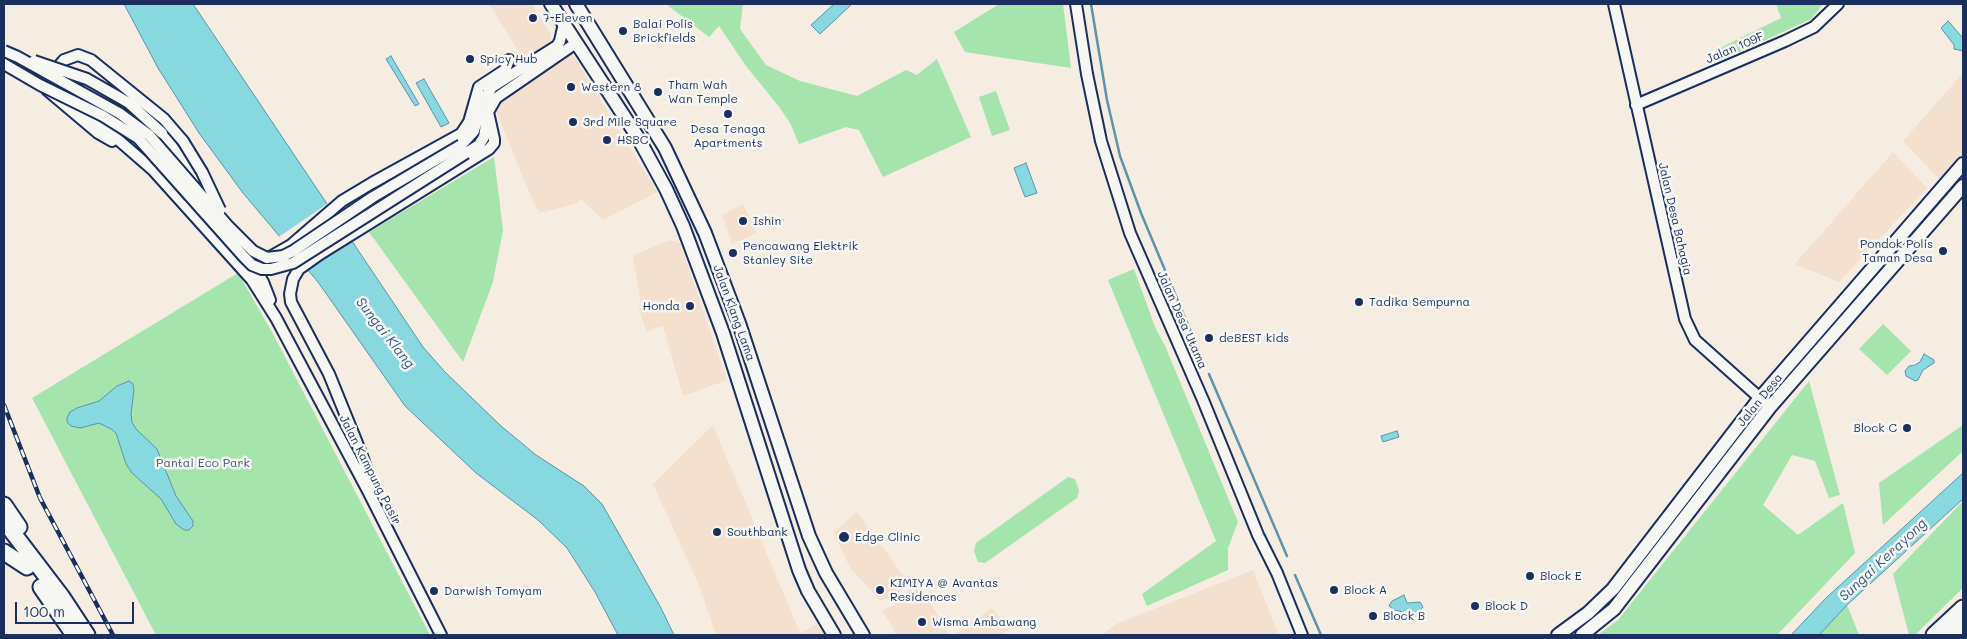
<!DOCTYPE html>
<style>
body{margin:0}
#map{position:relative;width:1967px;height:639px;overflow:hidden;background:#f5ece2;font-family:Mali,sans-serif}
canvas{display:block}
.frame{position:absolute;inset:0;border:5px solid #1b2f5e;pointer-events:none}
.scale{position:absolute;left:15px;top:602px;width:119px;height:22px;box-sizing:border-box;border:2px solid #1b2f5e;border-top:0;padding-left:6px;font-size:15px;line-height:18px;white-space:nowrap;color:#1b2f5e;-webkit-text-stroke:4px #f6f6f2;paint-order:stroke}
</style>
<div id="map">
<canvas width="1967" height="639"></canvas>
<div class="frame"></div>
<div class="scale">100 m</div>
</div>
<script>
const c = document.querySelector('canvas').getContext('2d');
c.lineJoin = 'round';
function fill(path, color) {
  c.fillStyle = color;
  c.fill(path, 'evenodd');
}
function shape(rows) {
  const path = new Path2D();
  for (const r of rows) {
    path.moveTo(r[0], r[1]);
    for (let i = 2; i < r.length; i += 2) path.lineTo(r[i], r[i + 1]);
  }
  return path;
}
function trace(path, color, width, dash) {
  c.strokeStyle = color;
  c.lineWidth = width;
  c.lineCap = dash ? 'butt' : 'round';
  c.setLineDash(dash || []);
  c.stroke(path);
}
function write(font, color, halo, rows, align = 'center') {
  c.font = font + ' Mali,sans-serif';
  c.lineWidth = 5;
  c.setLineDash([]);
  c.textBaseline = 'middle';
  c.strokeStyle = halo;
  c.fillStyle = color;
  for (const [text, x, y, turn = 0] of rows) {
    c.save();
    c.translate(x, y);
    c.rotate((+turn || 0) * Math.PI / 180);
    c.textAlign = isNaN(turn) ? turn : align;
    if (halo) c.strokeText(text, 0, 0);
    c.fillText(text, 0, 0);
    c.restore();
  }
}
fill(shape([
 [489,4,532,4,550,33,551,41,548,46,525,61],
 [571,51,657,192,603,220,580,198,578,203,545,212,540,212,536,208,495,109,499,101],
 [1963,73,1963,157,1942,182,1903,141],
 [1893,152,1927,188,1839,282,1795,264],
 [743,204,757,233,732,244,722,215],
 [669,240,680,243,727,380,683,396,663,326,646,332,639,308,641,303,633,256],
 [713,425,800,633,817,624,824,635,716,635,699,585,653,484],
 [857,512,908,582,898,594,881,601,850,568,834,532],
 [1253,570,1279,635,1102,635,1116,624],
 [917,582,950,635,897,635,882,610,894,605],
 [992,608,1009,630,1001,635,954,635]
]), '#f4e0ce');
fill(shape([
 [666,4,743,4,740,29,766,65,800,81,857,96,906,70,917,75,937,59,971,137,883,177,859,130,846,127,799,144,790,123,780,108,746,66,719,26,709,37],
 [999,4,1063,4,1071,68,965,52,954,32],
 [1776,4,1823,4,1811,19,1718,62,1716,50,1781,18],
 [996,91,1010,130,992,136,979,97],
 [494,157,503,230,493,282,463,362,369,232],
 [1134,269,1155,327,1166,348,1238,522,1228,548,1228,570,1147,606,1142,594,1216,541,1108,280],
 [238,273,272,332,430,635,156,635,32,398],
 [1883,324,1911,351,1887,375,1859,349],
 [1809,381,1840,495,1829,498,1815,461,1792,455,1763,505,1798,535,1843,503,1855,553,1777,635,1598,635,1618,620],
 [1963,425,1963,451,1883,525,1879,483],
 [1068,477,1075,479,1079,490,1077,498,985,563,978,562,974,551,976,543],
 [1963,501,1963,588,1915,635,1909,635,1893,574],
 [1847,605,1859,635,1819,635,1826,627]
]), '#a5e4ac');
const water = shape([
 [124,4,193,4,423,347,445,372,501,426,536,455,584,486,602,504,661,608,674,635,618,635,595,592,567,548,538,520,476,473,405,406,318,282,243,193,199,133,158,68,124,4],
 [834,4,852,4,820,34,811,25,834,4],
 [1948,21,1963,38,1963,51,1954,49,1954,45,1941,28,1948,21],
 [391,56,419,104,415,106,386,59,391,56],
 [424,79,449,123,441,127,416,83,424,79],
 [1026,163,1037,193,1025,197,1014,168,1026,163],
 [1924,354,1934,360,1934,363,1923,370,1918,380,1915,381,1906,376,1905,371,1909,366,1915,365,1920,362,1924,354],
 [129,381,133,384,134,390,131,414,132,422,136,429,157,449,176,496,193,521,193,526,189,530,184,530,176,524,161,499,132,473,126,464,116,433,111,429,99,423,80,428,71,426,67,422,67,418,70,412,77,408,99,401,117,386,129,381],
 [1397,431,1399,437,1383,442,1381,436,1397,431],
 [1963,473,1963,499,1847,605,1819,635,1791,635,1826,598,1963,473],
 [1404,595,1407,603,1420,602,1423,607,1416,615,1394,610,1389,606,1392,601,1404,595]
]);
fill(water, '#87d8df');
trace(water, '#5c94ab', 1);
fill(shape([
 [330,202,355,240,322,257,304,270,277,238]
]), '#f5ece2');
trace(shape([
 [1091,4,1107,100,1120,156,1141,213,1196,344],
 [1209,374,1287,556],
 [1295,575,1321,635]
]), '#5c94ab', 2.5);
const minor = shape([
 [1076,4,1087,74,1101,141,1130,233,1203,400,1258,535,1277,573,1302,635],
 [1614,4,1685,319,1695,340,1770,407],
 [91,60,78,55,64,60,52,74,54,82,61,90,153,170,252,280,276,318,368,491,441,635],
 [47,90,98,133,112,141],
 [1636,105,1785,41,1814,27,1838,4],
 [162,133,213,201],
 [461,145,474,131,482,102,492,87,557,46,560,41,564,23],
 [466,153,479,145,484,137,488,112,496,98,576,43],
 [270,257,291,245,342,201,372,183,461,134,469,122,479,87,505,70,509,60],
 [251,262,263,282,270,300],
 [368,488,368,473,361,453,329,374,291,302,290,294,293,279,299,269,320,254,489,149,494,143,494,139,488,112]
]);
const major = shape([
 [551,4,637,136,666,189,683,226,723,333,799,570,808,591,834,635],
 [576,4,665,148,705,233,739,323,809,536,826,573,863,635],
 [1558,635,1588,613,1613,589,1760,398,1963,164],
 [1582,635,1614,609,1770,407,1963,186]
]);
const highway = shape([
 [4,505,19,527],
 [4,521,62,597,87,635],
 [4,552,27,567],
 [41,587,74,635],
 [1934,635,1963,608],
 [1953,635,1963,625]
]);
trace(minor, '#1b2f5e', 14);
trace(major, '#1b2f5e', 16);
trace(highway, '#1b2f5e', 19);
trace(minor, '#f6f6f2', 10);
trace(major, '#f6f6f2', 12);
trace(highway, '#f6f6f2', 15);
const rail = shape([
 [4,405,40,498,113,635]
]);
trace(rail, '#1b2f5e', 4.5);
trace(rail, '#f6f6f2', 2.5, [8]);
const minorBridge = shape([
 [4,51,18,57,119,113,149,135,228,226,253,251,267,258,283,256,293,251,373,197,461,145],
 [91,60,164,119,183,141,202,172,220,210],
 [34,61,87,79,129,103,162,133],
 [4,64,40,85,103,116,138,138,244,257,252,265,262,269,271,269,293,263,466,153]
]);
trace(minorBridge, '#1b2f5e', 14, []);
trace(minorBridge, '#f6f6f2', 10);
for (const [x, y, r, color] of [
 [533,18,5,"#1b2f5e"],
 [623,31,5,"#1b2f5e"],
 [470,59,5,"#1b2f5e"],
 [571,87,5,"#1b2f5e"],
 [658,92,5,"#1b2f5e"],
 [728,114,5,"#1b2f5e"],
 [573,122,5,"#1b2f5e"],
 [607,140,5,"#1b2f5e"],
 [743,221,5,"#1b2f5e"],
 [1943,251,5,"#1b2f5e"],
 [733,253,5,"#1b2f5e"],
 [1359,302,5,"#1b2f5e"],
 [690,306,5,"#1b2f5e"],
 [1209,338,5,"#1b2f5e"],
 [1907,428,5,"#1b2f5e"],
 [717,532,5,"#1b2f5e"],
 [844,537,6,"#1b2f5e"],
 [1530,576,5,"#1b2f5e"],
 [880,590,5,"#1b2f5e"],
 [1334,590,5,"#1b2f5e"],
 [434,591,5,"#1b2f5e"],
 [1475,606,5,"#1b2f5e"],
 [1373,616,5,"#1b2f5e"],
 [922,622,5,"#1b2f5e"]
]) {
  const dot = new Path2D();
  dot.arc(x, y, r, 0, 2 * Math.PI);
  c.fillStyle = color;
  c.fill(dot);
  trace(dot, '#f6f6f2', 2);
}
write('12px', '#1b2f5e', '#f6f6f2', [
 ["7-Eleven",543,18],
 ["Balai Polis",633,24],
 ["Brickfields",633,38],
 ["Spicy Hub",480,59],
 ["Tham Wah",668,85],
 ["Wan Temple",668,99],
 ["Western 8",581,87],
 ["3rd Mile Square",583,122],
 ["Desa Tenaga",728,129,"center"],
 ["Apartments",728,143,"center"],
 ["HSBC",617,140],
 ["Ishin",753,221],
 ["Pondok Polis",1933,244,"right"],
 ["Taman Desa",1933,258,"right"],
 ["Pencawang Elektrik",743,246],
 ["Stanley Site",743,260],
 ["Tadika Sempurna",1369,302],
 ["Honda",680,306,"right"],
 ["deBEST kids",1219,338],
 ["Block C",1897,428,"right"],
 ["Southbank",727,532],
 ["Edge Clinic",855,537],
 ["Block E",1540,576],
 ["KIMIYA @ Avantas",890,583],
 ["Residences",890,597],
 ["Block A",1344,590],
 ["Darwish Tomyam",444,591],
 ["Block D",1485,606],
 ["Block B",1383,616],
 ["Wisma Ambawang",932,622]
], 'left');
write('12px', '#1b2f5e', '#f6f6f2', [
 ["Jalan 109F",1735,48,-23],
 ["Jalan Desa Bahagia",1675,219,77],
 ["Jalan Klang Lama",734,313,70],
 ["Jalan Desa Utama",1182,320,66],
 ["Jalan Desa",1760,400,-51],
 ["Jalan Kampung Pasir",370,470,63]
]);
write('12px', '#3e5c72', '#f6f6f2', [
 ["Pantai Eco Park",203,463]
]);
write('italic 14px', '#36597e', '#f6f6f2', [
 ["Sungai Klang",385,333,52],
 ["Sungai Kerayong",1883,560,-43]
]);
</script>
